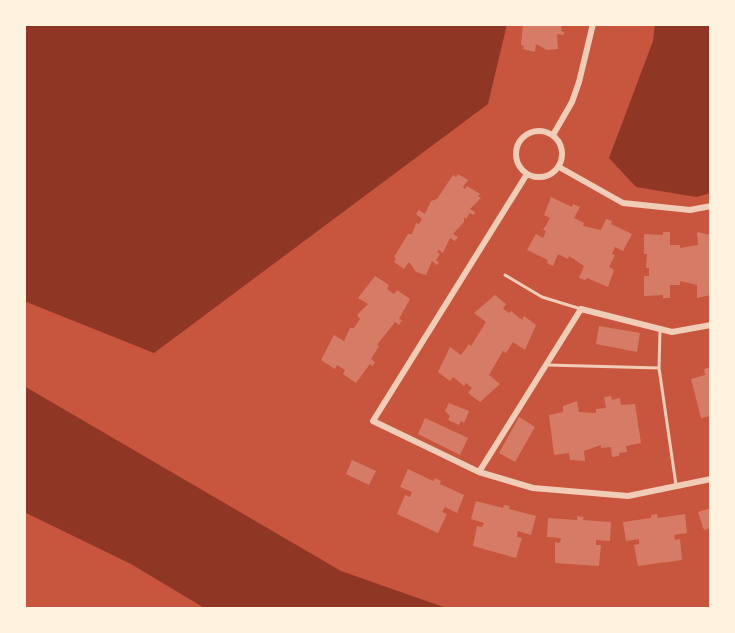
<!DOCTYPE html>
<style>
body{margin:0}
#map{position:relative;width:735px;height:633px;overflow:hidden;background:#c8553d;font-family:Rubik,sans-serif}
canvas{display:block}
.frame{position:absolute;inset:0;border:26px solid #fff3e0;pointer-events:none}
</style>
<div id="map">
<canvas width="735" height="633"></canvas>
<div class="frame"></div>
</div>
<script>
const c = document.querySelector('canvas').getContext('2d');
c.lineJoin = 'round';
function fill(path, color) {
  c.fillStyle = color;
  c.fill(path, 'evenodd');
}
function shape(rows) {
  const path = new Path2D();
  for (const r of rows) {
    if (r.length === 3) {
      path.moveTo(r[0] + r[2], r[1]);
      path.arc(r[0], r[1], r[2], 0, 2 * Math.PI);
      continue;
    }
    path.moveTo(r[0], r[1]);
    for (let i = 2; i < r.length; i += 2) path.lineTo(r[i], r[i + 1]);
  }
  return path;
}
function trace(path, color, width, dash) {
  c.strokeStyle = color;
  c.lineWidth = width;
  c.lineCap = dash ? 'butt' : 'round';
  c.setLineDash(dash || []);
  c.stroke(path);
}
fill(shape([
 [24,24,507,24,488,104,154,353,24,301],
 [655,24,711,24,711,193,696,197,636,187,609,158,653,41],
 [24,386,341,571,449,609,206,609,131,564,24,512]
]), '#8f3625');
fill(shape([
 [523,24,562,24,561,31,564,32,564,35,557,34,558,49,547,50,536,44,535,52,523,49,524,46,521,45],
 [458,174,468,180,463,187,465,189,467,186,480,194,478,196,481,198,470,209,475,212,474,215,470,213,466,219,464,217,464,222,453,234,458,237,455,241,450,238,443,253,439,250,437,252,440,254,436,260,439,262,437,265,432,261,426,275,416,272,409,262,404,269,394,262,396,259,394,257,408,234,412,234,416,223,419,224,422,219,416,214,419,210,425,214,431,201,437,199,453,175,456,177],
 [551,197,572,207,573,204,580,207,574,218,584,223,583,226,601,230,606,219,612,221,611,224,632,234,623,251,615,247,612,254,615,255,609,267,614,270,608,287,587,278,585,280,579,278,584,266,569,256,568,259,558,254,553,266,547,263,548,260,527,250,536,234,543,238,546,231,543,230,550,218,544,215],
 [663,232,670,232,670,245,680,245,680,248,698,245,697,232,711,235,711,295,697,298,697,285,680,281,680,285,670,285,670,298,663,298,663,295,644,296,644,276,649,276,649,268,646,268,647,254,644,254,644,234,663,235],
 [375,276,389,285,387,289,394,294,397,290,410,299,399,319,402,320,399,325,395,322,377,345,379,346,371,359,375,362,373,366,370,364,356,383,343,374,345,370,337,365,335,369,321,360,334,335,344,341,350,328,354,328,360,319,357,315,368,304,358,298],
 [495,295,506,304,503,309,509,313,511,311,522,320,524,316,536,325,525,350,513,342,506,353,503,351,489,375,500,384,480,402,468,393,472,388,466,383,464,386,453,377,450,381,438,372,450,347,461,355,469,344,471,346,486,322,474,313],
 [599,326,640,333,637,352,596,344],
 [711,367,711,416,701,418,691,379,705,375,704,369],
 [611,396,612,400,620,398,621,405,635,404,641,443,626,446,627,452,619,453,619,456,612,457,611,447,601,448,601,445,584,451,585,461,570,460,569,453,554,455,549,415,563,412,563,406,577,401,579,412,596,413,596,409,606,408,604,397],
 [449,403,469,411,464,423,461,421,459,425,448,420,450,416,445,411],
 [519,417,535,427,515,462,499,453],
 [425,418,468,438,460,455,418,434],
 [352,460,376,471,369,485,346,474],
 [408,469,433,481,435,478,441,481,440,484,464,495,457,513,445,507,442,512,447,514,438,533,397,514,405,495,410,497,412,492,400,487],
 [476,501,503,508,504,505,510,506,509,509,536,516,531,535,518,531,517,537,522,538,516,558,473,546,477,526,482,527,484,523,471,519],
 [711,508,711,528,704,530,698,512],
 [657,514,658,518,685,514,687,533,674,535,675,540,680,539,682,560,638,566,634,545,639,544,639,539,626,541,623,522,651,518,651,515],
 [577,516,584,517,583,520,611,522,610,541,596,540,596,545,601,545,599,566,555,563,555,542,560,543,561,538,547,537,548,518,577,520]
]), '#d67c66');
trace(shape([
 [505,275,542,297,581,309],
 [547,365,659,368,660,330],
 [659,368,676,485]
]), '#f1ccb7', 3);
trace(shape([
 [539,154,23],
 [553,135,572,102,579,82,593,24],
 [559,167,623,203,690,210,711,206],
 [527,174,373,421,479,472,533,488,628,496,711,479],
 [479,472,581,309,672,332,711,325]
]), '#f1ccb7', 6);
</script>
